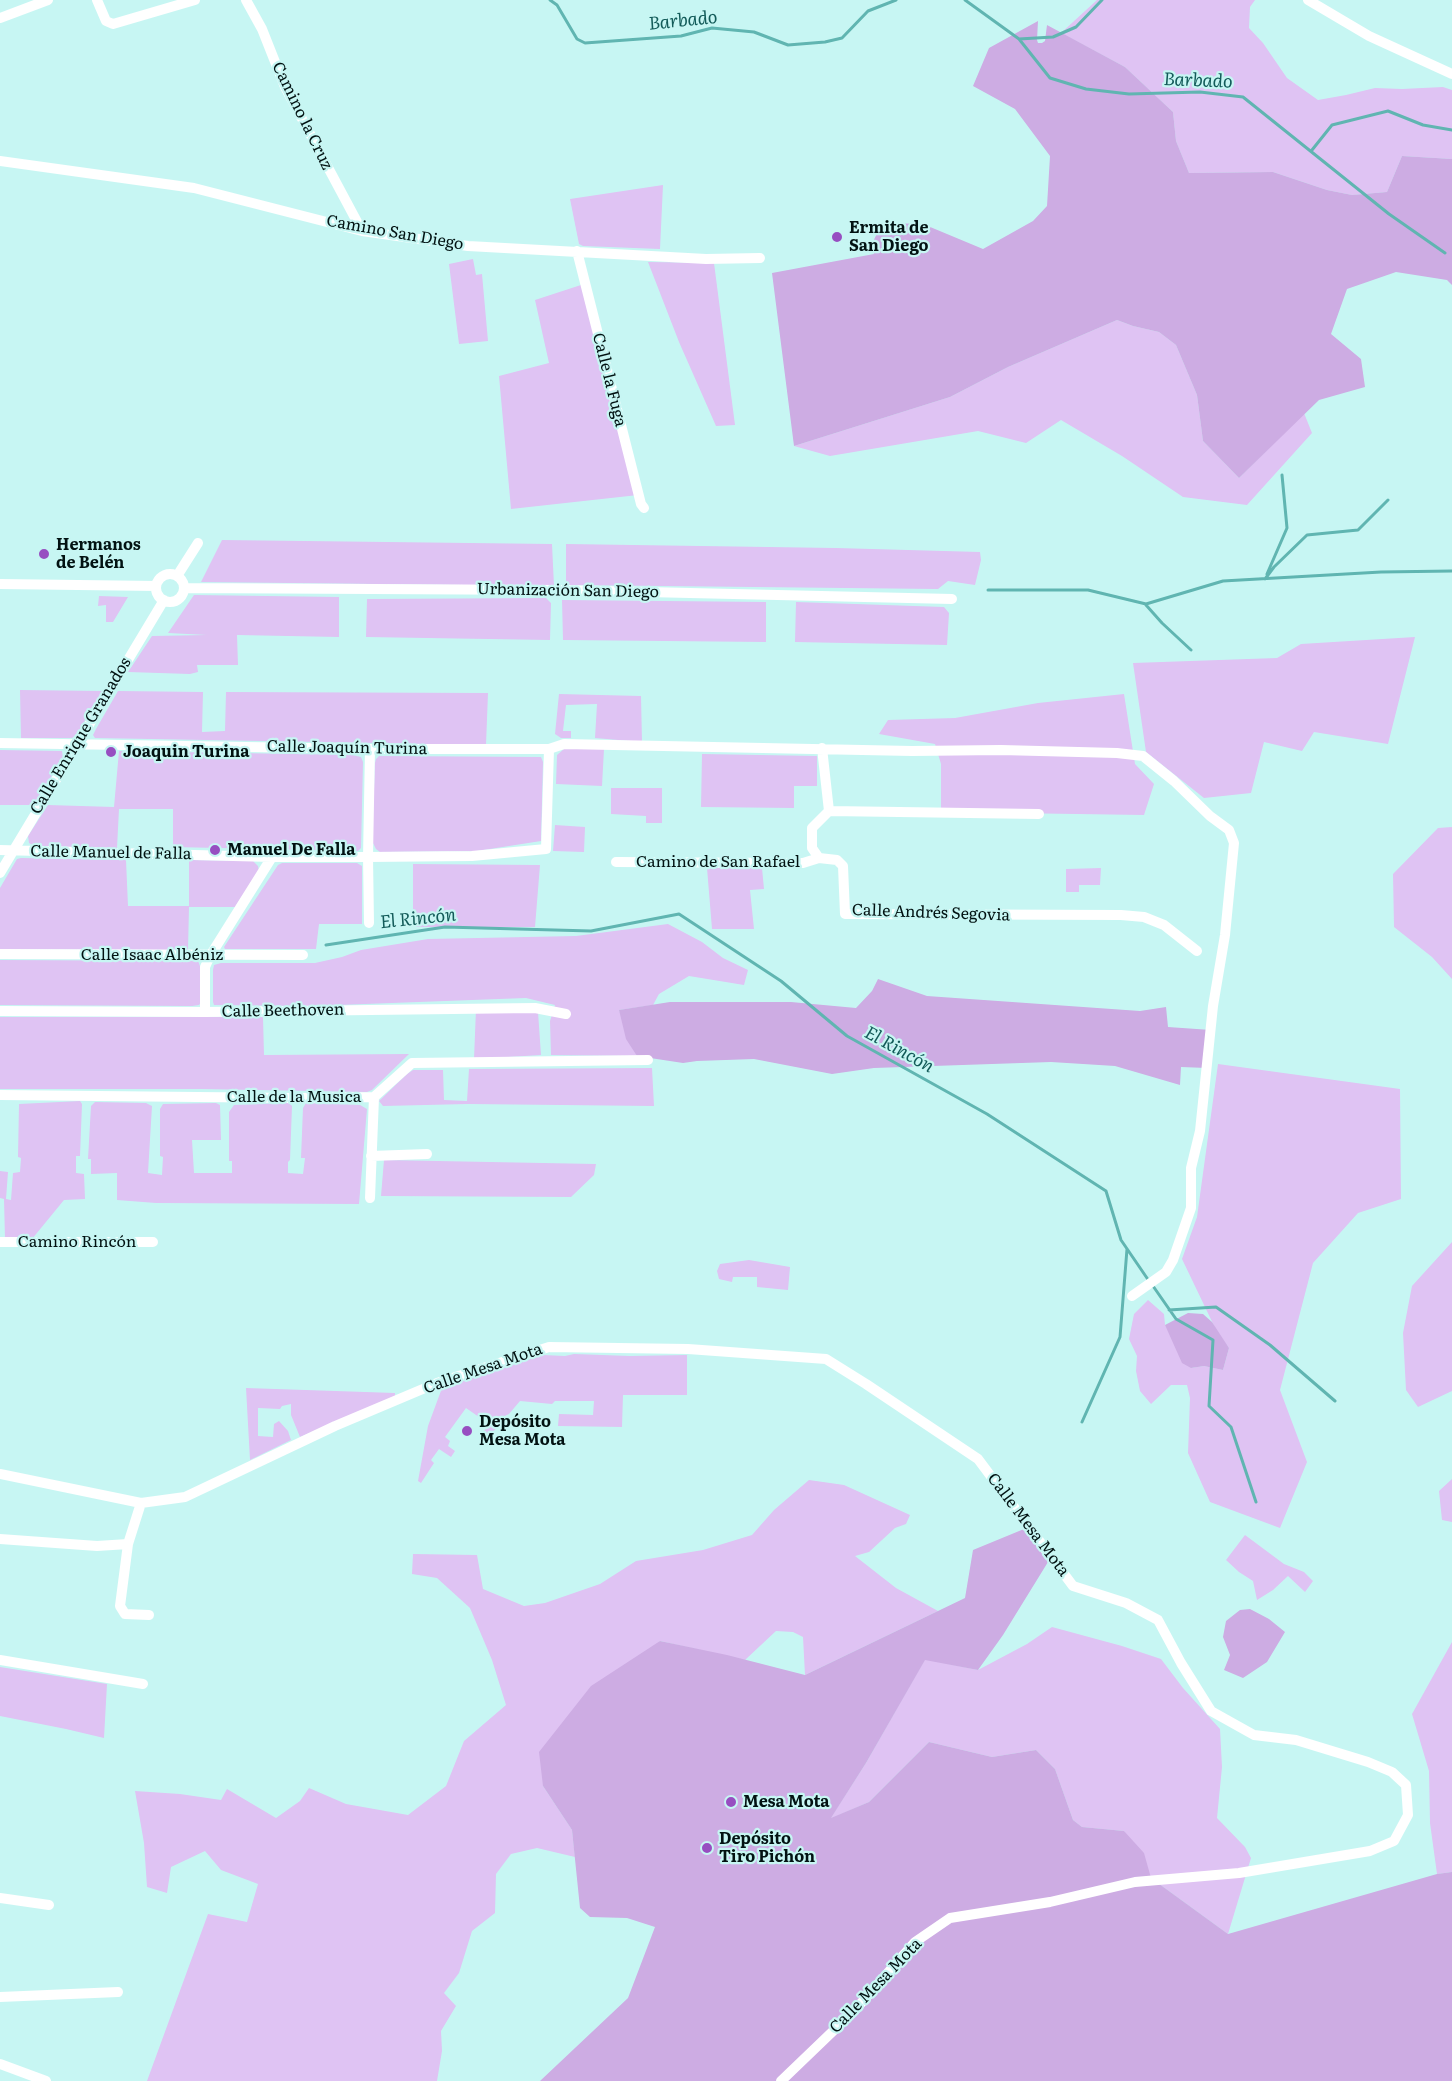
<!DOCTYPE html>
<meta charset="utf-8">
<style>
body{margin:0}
canvas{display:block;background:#c7f6f3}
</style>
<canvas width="1452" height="2081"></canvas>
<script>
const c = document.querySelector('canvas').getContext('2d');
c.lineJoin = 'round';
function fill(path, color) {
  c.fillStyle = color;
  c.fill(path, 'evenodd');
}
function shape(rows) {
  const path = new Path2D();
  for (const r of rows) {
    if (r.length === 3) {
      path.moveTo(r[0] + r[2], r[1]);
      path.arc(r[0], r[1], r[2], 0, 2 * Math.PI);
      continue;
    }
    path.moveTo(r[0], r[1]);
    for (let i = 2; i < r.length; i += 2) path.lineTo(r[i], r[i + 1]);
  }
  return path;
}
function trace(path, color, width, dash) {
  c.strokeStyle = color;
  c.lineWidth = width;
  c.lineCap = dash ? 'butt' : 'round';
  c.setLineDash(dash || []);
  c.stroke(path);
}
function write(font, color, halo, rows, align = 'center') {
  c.font = font + ' Literata,serif';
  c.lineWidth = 4.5;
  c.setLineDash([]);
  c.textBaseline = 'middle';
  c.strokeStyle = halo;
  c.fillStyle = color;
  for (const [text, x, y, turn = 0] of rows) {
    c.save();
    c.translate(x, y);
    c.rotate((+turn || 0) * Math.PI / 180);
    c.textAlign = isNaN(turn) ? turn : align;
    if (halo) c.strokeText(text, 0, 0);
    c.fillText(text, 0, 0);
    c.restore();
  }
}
fill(shape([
 [1097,0,1255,0,1250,7,1249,28,1263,43,1287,78,1318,100,1346,95,1375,88,1402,89,1443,87,1452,90,1452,159,1402,156,1387,192,1352,195,1327,190,1273,172,1189,173,1176,141,1173,112,1125,67,1061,33],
 [663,185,660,249,583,246,579,244,570,199],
 [473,259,476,275,482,274,488,341,459,344,449,264],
 [648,262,714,263,735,425,716,426,679,342],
 [584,284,638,495,511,509,499,376,549,363,535,300],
 [1117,320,1133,326,1159,332,1176,345,1197,395,1203,441,1239,478,1304,413,1312,433,1247,505,1183,497,1122,456,1061,420,1026,443,978,431,830,456,794,446,950,397,1008,367],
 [222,540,552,544,554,586,201,582],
 [566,544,836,548,980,552,981,560,975,585,948,581,938,589,570,585,566,583],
 [194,595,339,597,339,637,237,635,238,665,197,665,198,672,190,674,128,672,152,636,207,635,168,633],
 [99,596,128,597,113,622,106,622,106,605,98,606],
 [546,598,551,603,550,640,366,637,367,599],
 [562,600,766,602,766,642,563,640],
 [796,602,944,607,949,613,947,645,795,642],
 [1415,637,1388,744,1314,732,1302,751,1264,742,1251,793,1204,798,1146,752,1133,663,1277,658,1301,644],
 [20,690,102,691,77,734,72,738,21,738],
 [118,691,203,692,202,732,225,731,226,692,488,693,486,745,95,738,93,735,96,729],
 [559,694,641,696,642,742,595,738,597,704,566,705,563,731,571,731,571,738,561,738,555,734],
 [1124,694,1135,764,1154,784,1144,815,941,812,941,764,935,744,879,734,888,720,955,718,1038,703],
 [564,749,604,749,602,786,556,784,557,755],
 [0,750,62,751,63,758,33,805,0,805],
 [119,751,352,755,361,757,363,762,361,848,358,851,173,847,173,809,119,809,117,848,34,846,29,843,28,836,48,805,114,807],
 [702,754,817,756,817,786,794,786,794,808,701,807],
 [379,756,541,757,543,762,541,841,477,851,380,852,376,849,372,841,375,763,376,759],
 [611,788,662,788,662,823,646,823,646,816,611,814],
 [555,825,585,827,584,852,553,851],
 [1452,827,1452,979,1432,957,1394,927,1393,874,1438,828],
 [21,858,126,860,128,906,189,906,189,860,253,861,258,866,259,871,235,907,189,907,188,950,0,949,0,888,17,859],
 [282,863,357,863,362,866,362,924,319,924,316,949,225,949,224,947,278,865],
 [413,864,540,865,535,927,413,927],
 [707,868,762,868,764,889,750,890,754,929,712,929],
 [1101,868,1100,885,1079,885,1079,892,1066,892,1066,869],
 [668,924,702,942,723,958,748,970,744,985,689,976,659,994,653,1005,619,1010,637,1056,551,1055,550,1021,555,1005,526,998,311,1006,214,1005,213,1002,213,970,214,965,221,963,315,963,342,957,361,950,428,939,576,936],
 [0,960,198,961,203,974,202,1001,199,1005,192,1006,0,1005],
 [476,1009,538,1012,541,1055,474,1059],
 [0,1017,263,1017,264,1055,409,1054,372,1090,367,1092,202,1089,0,1089],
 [1218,1064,1400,1089,1401,1199,1358,1213,1313,1263,1280,1390,1307,1462,1280,1528,1210,1502,1188,1453,1190,1398,1187,1385,1171,1385,1151,1404,1140,1391,1136,1371,1137,1356,1129,1339,1134,1314,1148,1300,1164,1314,1165,1325,1191,1368,1204,1366,1223,1370,1229,1348,1217,1332,1182,1259,1197,1217],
 [652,1068,654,1106,468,1104,383,1106,379,1101,407,1074,413,1070,443,1070,444,1100,467,1101,469,1069],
 [80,1101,82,1104,80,1156,76,1156,76,1173,84,1174,85,1199,64,1200,32,1239,5,1239,4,1199,0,1198,0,1171,8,1172,6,1199,11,1200,13,1173,20,1172,21,1158,18,1157,19,1104],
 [95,1102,146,1103,152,1106,148,1173,162,1175,163,1157,160,1156,160,1109,163,1104,216,1103,220,1105,221,1140,192,1140,194,1173,232,1173,232,1161,229,1161,229,1112,234,1105,289,1103,292,1106,290,1160,288,1162,288,1173,303,1174,305,1158,301,1158,303,1108,306,1103,360,1105,367,1109,359,1204,156,1203,117,1200,117,1173,91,1174,91,1159,88,1159,91,1106],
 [384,1160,596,1164,594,1175,571,1197,381,1196],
 [1452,1242,1452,1391,1418,1407,1406,1390,1403,1333,1412,1286],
 [749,1260,790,1267,788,1290,757,1287,757,1277,733,1277,732,1282,719,1279,717,1271,720,1264],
 [574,1354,630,1356,687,1355,687,1395,623,1395,622,1427,558,1426,559,1414,593,1415,594,1401,555,1401,552,1404,520,1401,509,1414,496,1420,494,1425,497,1428,482,1442,479,1438,489,1424,466,1408,445,1437,450,1441,448,1446,455,1451,451,1457,439,1449,431,1460,434,1463,421,1483,418,1481,428,1426,442,1388,543,1355,565,1356],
 [246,1388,395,1393,395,1396,300,1437,291,1415,291,1404,282,1406,280,1409,258,1408,258,1436,273,1437,274,1424,279,1421,288,1431,291,1440,250,1460],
 [1452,1479,1452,1522,1442,1520,1439,1491],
 [809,1480,844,1485,910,1515,906,1524,895,1528,869,1552,855,1556,896,1588,938,1611,805,1675,803,1637,793,1632,776,1631,745,1660,660,1641,543,1786,572,1830,575,1857,537,1848,511,1854,496,1874,495,1913,472,1931,459,1973,444,1993,456,2006,441,2031,442,2051,437,2081,147,2081,208,1914,247,1922,258,1884,221,1870,205,1851,171,1867,167,1893,147,1887,144,1843,135,1791,180,1794,221,1800,227,1789,276,1818,300,1801,309,1788,346,1804,408,1815,446,1786,464,1741,506,1705,492,1660,470,1608,437,1578,412,1574,413,1554,477,1555,483,1589,524,1606,545,1603,600,1584,636,1561,703,1550,752,1535,774,1510],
 [1245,1535,1284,1564,1304,1572,1313,1581,1305,1592,1288,1576,1273,1590,1257,1600,1253,1581,1239,1572,1226,1560],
 [1052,1627,1122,1646,1161,1659,1183,1688,1220,1729,1222,1767,1217,1818,1245,1847,1251,1858,1228,1934,1151,1878,1124,1831,1082,1827,1073,1820,1055,1769,1036,1750,992,1757,929,1742,869,1802,830,1819,866,1763,925,1659,978,1670,1027,1644],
 [1452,1642,1452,1872,1437,1874,1430,1823,1429,1771,1412,1714],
 [0,1667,107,1684,104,1738,66,1729,0,1716]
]), '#dfc3f3');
fill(shape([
 [1038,21,1037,40,1038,43,1042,43,1045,41,1047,25,1125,67,1173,112,1176,141,1189,173,1273,172,1327,190,1352,195,1387,192,1402,156,1452,159,1452,285,1447,280,1396,272,1347,289,1331,334,1361,359,1365,387,1319,400,1239,478,1203,441,1197,395,1176,345,1159,332,1133,326,1117,320,1008,367,950,397,794,446,772,273,874,254,871,246,880,227,885,223,923,224,983,249,1033,221,1047,206,1050,156,1015,109,973,86,989,48],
 [878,979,927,996,1140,1011,1166,1007,1168,1027,1211,1030,1207,1068,1181,1067,1180,1085,1115,1066,1051,1062,874,1068,832,1074,754,1059,697,1061,683,1063,637,1056,626,1039,619,1010,670,1002,791,1002,856,1008,872,991],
 [1188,1313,1203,1314,1212,1322,1229,1348,1223,1370,1204,1366,1191,1368,1182,1363,1165,1325],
 [1024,1529,1048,1562,1003,1635,978,1670,925,1660,866,1763,831,1818,869,1802,929,1742,992,1757,1036,1750,1055,1769,1073,1820,1082,1827,1124,1831,1144,1853,1151,1878,1228,1934,1437,1874,1452,1872,1452,2081,540,2081,628,1998,655,1927,627,1918,590,1917,580,1908,572,1830,543,1786,539,1752,591,1686,660,1641,727,1655,805,1675,965,1598,973,1550],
 [1250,1609,1269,1619,1285,1632,1267,1662,1243,1678,1224,1670,1230,1655,1223,1637,1226,1621,1240,1610]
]), '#cdace3');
trace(shape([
 [550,0,557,5,577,39,585,43,681,36,712,28,754,32,788,45,825,42,842,38,868,11,896,0],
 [965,0,1019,39,1050,78,1086,89,1129,94,1200,92,1243,97,1389,214,1445,253],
 [1019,39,1053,37,1076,27,1102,0],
 [1312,150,1332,125,1388,111,1423,125,1452,130],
 [1267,574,1287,528,1282,475],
 [1265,579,1274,567,1307,535,1358,530,1388,500],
 [988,590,1088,590,1146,604,1223,581,1381,572,1452,571],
 [1146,605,1162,623,1191,650],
 [326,945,445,927,591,931,679,914,781,981,847,1036,987,1114,1106,1191,1121,1240,1149,1281],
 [1153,1286,1176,1319,1213,1340,1209,1406,1231,1427,1256,1502],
 [1169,1310,1216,1307,1270,1345,1335,1401],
 [1082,1422,1120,1337,1127,1249]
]), '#60b5b1', 3);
trace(shape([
 [97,0,106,21,113,24,195,0],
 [246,0,262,29,285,87,362,231],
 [1308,0,1369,36,1452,74],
 [0,18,48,0],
 [0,161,194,188,362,231,468,246,706,259,760,258],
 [577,251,641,504,644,508],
 [170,588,14],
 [177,576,198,543],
 [0,584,156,586],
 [184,588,559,590,952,599],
 [0,743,370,749,549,749,564,744,912,751,1001,750,1117,753,1143,756,1174,781,1210,816,1229,830,1234,843,1225,935,1213,1006,1200,1131,1191,1168,1191,1208,1173,1260,1166,1272,1132,1296],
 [822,748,829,811,812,828,812,848,819,858,837,860,843,866,845,914,1121,915,1144,917,1164,925,1197,951],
 [829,811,1039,814],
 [0,850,272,857,368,857,472,856,546,849,549,749],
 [616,862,803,863,819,858],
 [0,873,164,600],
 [369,923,368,857,370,749],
 [0,954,303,955],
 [0,1011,205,1012,535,1008,566,1014],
 [205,1012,205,967,210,956,272,857],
 [0,1095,296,1098,374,1097,412,1063,648,1060],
 [371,1156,427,1154],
 [370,1198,374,1097],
 [0,1242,153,1242],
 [0,1474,141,1503,185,1497,335,1426,437,1383,549,1347,688,1349,826,1359,866,1384,978,1459,1073,1586,1126,1603,1158,1620,1181,1663,1211,1711,1254,1735,1296,1740,1368,1762,1392,1772,1406,1785,1408,1815,1394,1841,1370,1851,1239,1873,1135,1882,1050,1902,950,1918,915,1942,855,2010,781,2081],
 [141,1503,128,1544,120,1606,125,1614,149,1615],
 [0,1539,97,1546,128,1544],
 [0,1660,143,1684],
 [0,1898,49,1905],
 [0,1997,118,1992],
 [0,2064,46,2081]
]), '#fff', 10);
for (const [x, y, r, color] of [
 [837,237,6,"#974ec1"],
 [44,554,6,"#974ec1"],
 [111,752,6,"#974ec1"],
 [215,850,6,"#974ec1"],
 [467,1431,6,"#974ec1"],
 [731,1802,6,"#974ec1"],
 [707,1848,6,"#974ec1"]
]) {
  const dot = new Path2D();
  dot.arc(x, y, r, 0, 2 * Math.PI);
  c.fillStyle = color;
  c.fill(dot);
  trace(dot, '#c7f6f3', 2);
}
write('16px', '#021212', '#c7f6f3', [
 ["Camino la Cruz",302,116,64],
 ["Camino San Diego",395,233,10],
 ["Calle la Fuga",609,380,76],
 ["Urbanización San Diego",568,591,1],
 ["Calle Enrique Granados",81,736,-59],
 ["Calle Joaquín Turina",347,748,1],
 ["Calle Manuel de Falla",111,853,1],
 ["Camino de San Rafael",718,862],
 ["Calle Andrés Segovia",931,913,2],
 ["Calle Isaac Albéniz",152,955],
 ["Calle Beethoven",283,1011,-1],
 ["Calle de la Musica",294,1097],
 ["Camino Rincón",77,1242],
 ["Calle Mesa Mota",483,1369,-19],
 ["Calle Mesa Mota",1028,1525,53],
 ["Calle Mesa Mota",876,1986,-46]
]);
write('bold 16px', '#021212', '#c7f6f3', [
 ["Ermita de",849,228],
 ["San Diego",849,246],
 ["Hermanos",56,545],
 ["de Belén",56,563],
 ["Joaquin Turina",123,752],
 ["Manuel De Falla",227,850],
 ["Depósito",479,1422],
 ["Mesa Mota",479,1440],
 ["Mesa Mota",743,1802],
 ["Depósito",719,1839],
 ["Tiro Pichón",719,1857]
], 'left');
write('italic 18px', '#135b59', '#c7f6f3', [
 ["Barbado",683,21,-6],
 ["Barbado",1198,81,2],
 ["El Rincón",418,919,-6],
 ["El Rincón",899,1050,29]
]);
</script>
